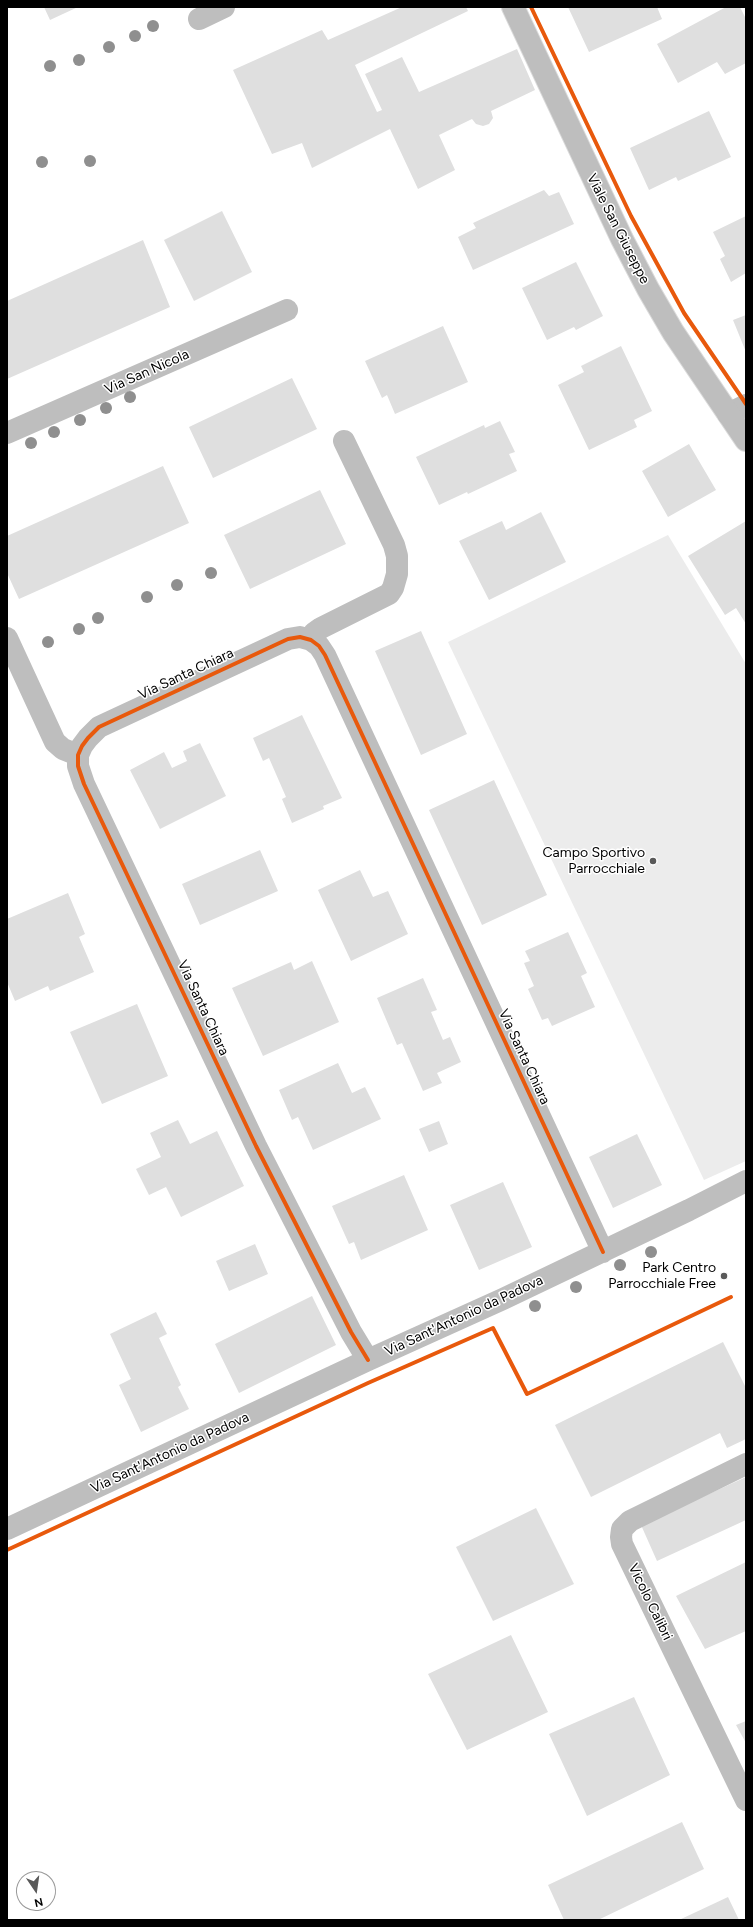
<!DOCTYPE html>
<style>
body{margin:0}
#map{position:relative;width:753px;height:1927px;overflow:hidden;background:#fff;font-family:Figtree,sans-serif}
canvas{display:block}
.frame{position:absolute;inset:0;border:8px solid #000;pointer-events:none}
.north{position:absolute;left:16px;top:1871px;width:40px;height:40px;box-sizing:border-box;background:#fff;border:1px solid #999;border-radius:50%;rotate:167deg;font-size:11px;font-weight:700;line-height:16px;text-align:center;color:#000}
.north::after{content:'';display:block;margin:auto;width:14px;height:18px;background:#595959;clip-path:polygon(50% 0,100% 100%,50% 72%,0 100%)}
</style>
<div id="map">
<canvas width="753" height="1927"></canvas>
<div class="frame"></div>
<div class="north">N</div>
</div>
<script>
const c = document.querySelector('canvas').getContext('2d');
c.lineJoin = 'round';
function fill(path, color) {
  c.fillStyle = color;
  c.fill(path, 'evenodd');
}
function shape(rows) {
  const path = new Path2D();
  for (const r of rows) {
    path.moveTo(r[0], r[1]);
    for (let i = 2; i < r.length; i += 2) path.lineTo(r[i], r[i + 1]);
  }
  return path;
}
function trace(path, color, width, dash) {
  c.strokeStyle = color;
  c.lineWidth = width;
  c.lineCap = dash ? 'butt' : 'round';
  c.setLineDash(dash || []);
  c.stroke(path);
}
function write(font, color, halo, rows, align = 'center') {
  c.font = font + ' Figtree,sans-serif';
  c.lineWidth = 3;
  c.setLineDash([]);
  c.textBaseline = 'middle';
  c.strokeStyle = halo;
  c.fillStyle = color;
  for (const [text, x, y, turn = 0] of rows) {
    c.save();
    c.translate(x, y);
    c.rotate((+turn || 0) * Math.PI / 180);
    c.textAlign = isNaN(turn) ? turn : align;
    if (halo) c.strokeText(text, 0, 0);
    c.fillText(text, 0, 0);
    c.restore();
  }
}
fill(shape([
 [668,535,746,664,746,1161,704,1180,448,642]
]), '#ececec');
fill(shape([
 [44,7,78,7,50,20],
 [402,7,466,7,468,11,355,65,377,112,382,110,365,74,402,57,419,92,517,49,535,90,491,111,493,118,489,124,483,126,476,124,472,119,439,135,455,170,418,189,390,129,312,168,302,143,272,154,233,70,322,30,328,40],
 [568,7,657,7,662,19,589,52],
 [726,7,740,7,746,19,746,63,725,74,717,62,678,83,657,44],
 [709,111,731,157,678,181,676,177,649,190,630,148],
 [544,190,549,196,559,192,574,224,473,270,458,237,476,228,473,223],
 [222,211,252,272,194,301,164,240],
 [746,216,746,273,731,282,720,259,725,256,713,232],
 [143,240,170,307,7,379,7,301],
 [576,262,603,316,576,330,574,327,547,340,522,288],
 [746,315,746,352,733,320],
 [443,326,468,382,395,414,387,395,382,398,365,361],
 [621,346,652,411,634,420,637,427,589,450,558,385,584,372,581,366],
 [292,378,317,429,213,478,189,427],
 [500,421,515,452,509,454,517,471,468,494,467,492,439,505,416,457,484,425,485,428],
 [689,444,716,490,668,517,642,471],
 [163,466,189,523,19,599,7,573,7,536],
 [320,490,346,544,250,589,224,535],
 [541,512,566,562,489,600,459,541,502,521,506,530],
 [746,521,746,624,736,608,725,615,688,556],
 [421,631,467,734,421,755,375,651],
 [302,715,342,798,323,806,324,809,292,823,282,799,286,797,269,758,263,761,253,738],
 [200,743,226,796,160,829,130,770,164,752,172,768,187,761,183,751],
 [494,780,547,895,482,925,429,810],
 [260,850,278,891,200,925,182,884],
 [360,870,373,897,388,891,408,934,351,961,318,890],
 [68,893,85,934,79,937,94,972,50,991,48,986,15,1001,7,982,7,919],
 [568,932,587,973,581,976,595,1007,552,1026,548,1018,542,1020,528,989,534,986,524,963,530,961,525,951],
 [312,961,339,1022,263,1056,232,988,291,962,294,970],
 [423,978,437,1010,431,1012,443,1040,450,1037,461,1062,437,1073,442,1083,423,1091,402,1043,397,1045,377,998],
 [137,1004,168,1076,102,1104,70,1032],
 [338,1063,352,1093,365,1087,381,1119,313,1150,298,1117,292,1120,279,1090],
 [178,1120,190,1144,217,1131,244,1186,181,1217,166,1187,149,1195,136,1169,161,1157,150,1133],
 [439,1121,448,1144,429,1152,419,1129],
 [637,1134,662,1185,613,1208,589,1157],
 [404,1175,428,1230,361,1260,354,1242,349,1244,332,1206],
 [503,1182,532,1247,479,1270,450,1205],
 [255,1244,268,1274,229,1291,216,1261],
 [312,1296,336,1345,239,1393,215,1344],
 [156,1312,167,1334,159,1338,181,1385,178,1387,189,1409,141,1432,119,1385,131,1379,110,1334],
 [723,1342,746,1388,746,1439,727,1448,720,1433,591,1497,555,1425],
 [746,1477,746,1520,657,1561,641,1525],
 [536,1508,574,1584,493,1621,456,1547],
 [746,1562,746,1631,705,1649,676,1596],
 [511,1635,548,1712,467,1750,428,1674],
 [634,1697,670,1775,587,1816,549,1734],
 [746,1721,746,1743,736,1725],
 [682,1822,704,1869,598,1920,564,1920,548,1885],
 [728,1897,739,1920,679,1920]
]), '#dfdfdf');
const major = shape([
 [513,7,622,239,648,289,673,332,746,440]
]);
trace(major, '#dbdbdb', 24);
trace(shape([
 [199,19,224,7],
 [728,414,746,405],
 [7,433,287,310],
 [7,638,55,742,63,749,78,755],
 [311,640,314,633,321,628,389,594,393,588,397,574,397,556,394,545,344,441],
 [368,1360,351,1332,256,1146,84,784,78,766,78,755,82,746,88,738,99,727,288,639,300,637,311,640,319,646,325,655,603,1252],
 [746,1464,630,1521,622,1529,621,1537,622,1544,746,1800],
 [7,1529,368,1360,503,1299,689,1210,746,1181]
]), '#bebebe', 22);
trace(major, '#bebebe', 22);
trace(shape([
 [531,7,631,216,684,313,746,404],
 [368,1360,351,1332,256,1146,84,784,78,766,78,755,82,746,88,738,99,727,288,639,300,637,311,640,319,646,325,655,603,1252],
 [7,1550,368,1383,493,1328,527,1394,731,1297]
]), '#e8590c', 4);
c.fillStyle = '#8f8f8f';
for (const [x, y] of [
 [153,26],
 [135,36],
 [109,47],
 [79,60],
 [50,66],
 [90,161],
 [42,162],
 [130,397],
 [106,408],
 [80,420],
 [54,432],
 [31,443],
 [211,573],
 [177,585],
 [147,597],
 [98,618],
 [79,629],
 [48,642],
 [651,1252],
 [620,1265],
 [576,1287],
 [535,1306]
]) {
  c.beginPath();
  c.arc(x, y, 6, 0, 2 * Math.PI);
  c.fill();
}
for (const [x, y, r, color] of [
 [653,861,4,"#595959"],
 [724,1276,4,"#595959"]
]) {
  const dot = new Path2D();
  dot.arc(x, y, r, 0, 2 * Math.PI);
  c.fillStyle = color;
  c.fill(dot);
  trace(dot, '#fff', 1.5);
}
write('14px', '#000', '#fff', [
 ["Viale San Giuseppe",618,229,63],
 ["Via San Nicola",147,372,-24],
 ["Via Santa Chiara",186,674,-25],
 ["Via Santa Chiara",203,1008,65],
 ["Via Santa Chiara",524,1057,65],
 ["Via Sant'Antonio da Padova",464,1316,-25],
 ["Via Sant'Antonio da Padova",170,1453,-25],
 ["Vicolo Calibri",650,1602,64]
]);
write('14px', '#000', '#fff', [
 ["Campo Sportivo",645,853],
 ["Parrocchiale",645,869],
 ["Park Centro",716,1268],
 ["Parrocchiale Free",716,1284]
], 'right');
</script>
